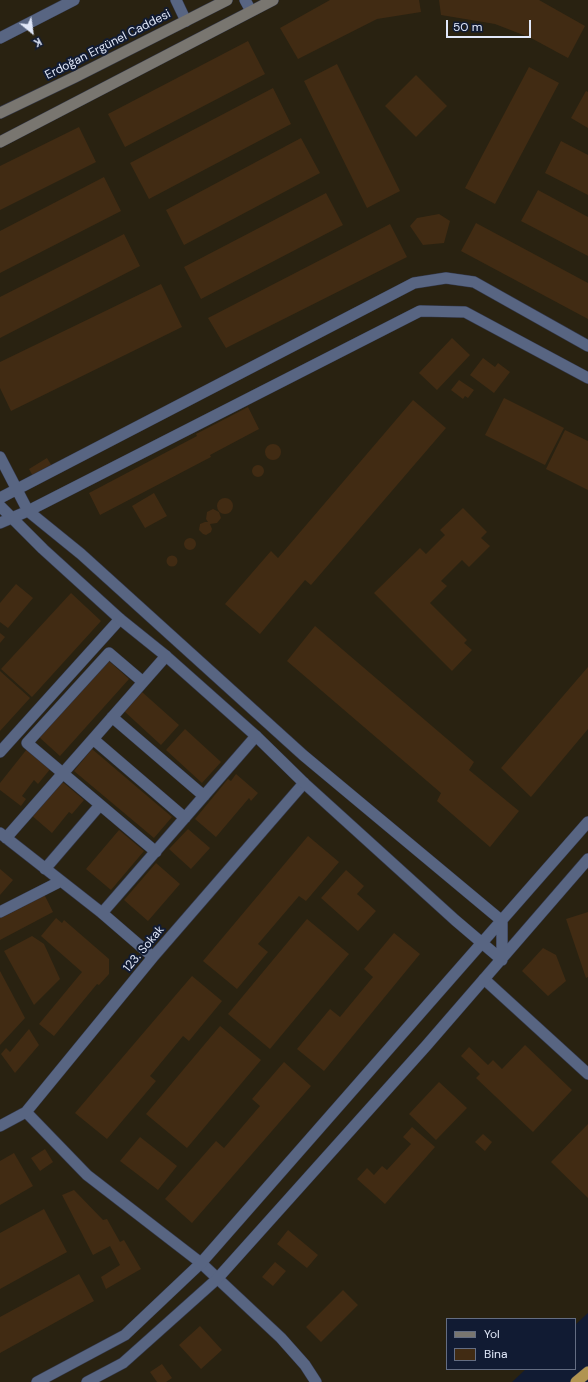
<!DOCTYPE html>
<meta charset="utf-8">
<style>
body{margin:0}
#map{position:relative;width:588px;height:1382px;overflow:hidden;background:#111b33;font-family:"DM Sans",sans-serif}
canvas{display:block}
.legend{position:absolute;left:446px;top:1318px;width:130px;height:52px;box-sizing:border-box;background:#111b33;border:1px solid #646d82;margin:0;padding:5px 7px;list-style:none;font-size:12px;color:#e1e8f9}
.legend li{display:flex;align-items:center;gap:8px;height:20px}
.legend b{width:20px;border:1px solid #646d82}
.north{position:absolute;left:12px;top:12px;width:40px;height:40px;-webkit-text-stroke:3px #111b33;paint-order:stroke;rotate:151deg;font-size:11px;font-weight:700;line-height:16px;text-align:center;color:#e1e8f9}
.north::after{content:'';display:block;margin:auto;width:14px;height:18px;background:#e1e8f9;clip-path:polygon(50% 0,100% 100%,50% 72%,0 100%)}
.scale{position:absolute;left:446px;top:20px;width:85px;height:18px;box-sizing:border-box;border:2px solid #e1e8f9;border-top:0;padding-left:5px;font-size:12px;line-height:14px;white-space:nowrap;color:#e1e8f9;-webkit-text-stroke:3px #111b33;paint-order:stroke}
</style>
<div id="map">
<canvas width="588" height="1382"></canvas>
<ul class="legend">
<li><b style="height:5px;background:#797670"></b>Yol</li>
<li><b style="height:11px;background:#412b13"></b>Bina</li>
</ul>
<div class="north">K</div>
<div class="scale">50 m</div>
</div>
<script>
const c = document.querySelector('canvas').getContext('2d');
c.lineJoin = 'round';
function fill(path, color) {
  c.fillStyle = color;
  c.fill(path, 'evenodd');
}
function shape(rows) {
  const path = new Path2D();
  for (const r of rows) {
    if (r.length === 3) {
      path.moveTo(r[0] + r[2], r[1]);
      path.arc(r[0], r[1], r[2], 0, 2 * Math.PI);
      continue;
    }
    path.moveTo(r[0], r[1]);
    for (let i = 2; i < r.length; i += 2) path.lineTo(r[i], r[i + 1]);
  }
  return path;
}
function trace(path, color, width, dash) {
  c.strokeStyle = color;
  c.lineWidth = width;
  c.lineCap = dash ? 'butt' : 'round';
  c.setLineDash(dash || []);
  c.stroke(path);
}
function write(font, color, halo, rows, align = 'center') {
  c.font = font + ' "DM Sans",sans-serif';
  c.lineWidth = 4;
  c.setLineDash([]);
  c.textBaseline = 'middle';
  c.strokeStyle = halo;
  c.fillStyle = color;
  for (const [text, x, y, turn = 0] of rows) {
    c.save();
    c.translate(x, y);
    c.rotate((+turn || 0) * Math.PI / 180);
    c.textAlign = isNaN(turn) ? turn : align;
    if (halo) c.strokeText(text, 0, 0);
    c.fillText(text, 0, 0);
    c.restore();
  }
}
fill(shape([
 [0,0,588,0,588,1313,575,1325,575,1319,447,1319,447,1369,526,1369,512,1382,0,1382]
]), '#292211');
fill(shape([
 [330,0,419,0,421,12,377,19,298,59,280,28],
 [439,0,539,0,585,26,568,58,531,38,495,24,441,15],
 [248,41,265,74,125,147,108,114],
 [337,64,400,191,367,208,304,81],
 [529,67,559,83,495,204,465,188],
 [416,75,447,106,416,137,385,106],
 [273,88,291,124,149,199,130,163],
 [586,91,588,92,588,128,571,118],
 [79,127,96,162,0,210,0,166],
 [301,138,320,173,184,245,166,210],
 [561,141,588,155,588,195,545,173],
 [104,177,121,211,0,273,0,231],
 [538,190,588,217,588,256,521,221],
 [326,193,343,225,201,299,184,267],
 [439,214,450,221,444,243,423,245,410,226,417,218],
 [476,223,588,283,588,319,461,251],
 [390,224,407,257,226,348,208,318],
 [124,234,140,266,0,338,0,297],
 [161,284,182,327,11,411,0,388,0,362],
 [452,338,470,355,437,390,419,373],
 [483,358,495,367,498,363,510,372,494,393,470,375],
 [459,380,474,390,468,398,465,396,463,399,451,390],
 [504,398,564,428,545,465,485,435],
 [413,400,446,428,311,585,305,580,260,634,225,604,271,551,278,558],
 [248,407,259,429,210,455,211,457,100,515,89,493,197,436,196,434],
 [565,430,588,441,588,490,546,469],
 [273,452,8],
 [47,458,53,468,34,478,29,469],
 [258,471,6],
 [154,493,167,516,145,528,132,506],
 [225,506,8],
 [463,508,487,532,481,538,490,546,469,567,462,560,441,581,447,586,430,603,467,640,464,643,472,650,452,671,374,593,420,548,426,554,445,535,440,530],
 [213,509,219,512,221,518,217,523,210,524,212,529,211,532,206,535,203,534,199,530,200,524,205,522,208,522,206,519,207,512],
 [190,544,6],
 [172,561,5.5],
 [16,584,33,598,8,628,0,622,0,603],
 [71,593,101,621,32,697,1,669],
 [315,626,474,762,469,770,519,811,490,847,437,801,441,793,287,661],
 [0,633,5,637,0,643],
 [109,661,129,679,60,756,39,737],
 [588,667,588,729,531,797,501,768],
 [0,671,30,698,0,731],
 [142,692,179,725,161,745,124,711],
 [185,729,221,762,202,783,166,750],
 [27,749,51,768,38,784,34,780,22,796,26,799,21,806,0,790,0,783],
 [92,749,172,817,154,838,74,771],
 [236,774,258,793,251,801,249,798,216,837,195,819,228,779,231,781],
 [59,779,84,800,72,814,69,812,52,833,30,814],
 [188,829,210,848,191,869,169,849],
 [119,830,144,851,111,890,86,869],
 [308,836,339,862,306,901,299,896,258,944,268,952,237,989,203,961],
 [156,863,180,884,148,921,124,900],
 [0,869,13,880,0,895],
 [346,870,364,886,357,894,376,911,358,931,321,898],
 [44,894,53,912,0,940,0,917],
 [588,912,588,977,586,978,566,919],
 [56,918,62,923,64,920,109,959,109,974,99,985,97,984,54,1036,39,1024,82,972,41,936],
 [307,919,349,954,270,1049,228,1014],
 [394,933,420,954,324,1071,297,1049,330,1009,340,1017,373,977,364,969],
 [32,936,44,944,60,979,34,1005,4,951],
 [543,948,556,955,566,981,548,996,522,971],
 [0,971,25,1018,0,1045],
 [192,976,222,1001,189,1041,183,1036,150,1076,156,1081,107,1139,75,1113],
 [220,1026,261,1060,187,1148,146,1114],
 [29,1029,39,1045,15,1073,1,1054,6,1048,10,1052],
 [525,1045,572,1090,533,1132,476,1078,480,1074,461,1056,469,1047,488,1065,493,1060,502,1069],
 [284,1062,311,1086,192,1223,165,1199,216,1141,224,1148,260,1106,252,1099],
 [439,1082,467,1108,436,1140,409,1114],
 [588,1124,588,1198,551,1162],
 [412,1127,435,1147,385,1204,357,1179,367,1168,374,1175,382,1166,387,1170,411,1144,403,1137],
 [483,1134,492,1142,485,1151,475,1142],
 [140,1137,177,1166,158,1190,120,1161],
 [45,1149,53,1162,40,1171,31,1158],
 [14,1153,33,1186,0,1205,0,1161],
 [74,1190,103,1220,107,1219,120,1242,124,1240,141,1269,106,1289,101,1277,120,1265,110,1246,93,1255,62,1195],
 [44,1209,67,1252,0,1289,0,1233],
 [288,1230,318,1255,307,1268,277,1244],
 [275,1262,286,1271,273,1286,262,1277],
 [79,1274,94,1301,0,1353,0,1317],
 [343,1290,358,1305,321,1342,306,1327],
 [200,1326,222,1350,201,1369,179,1345],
 [162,1364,172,1378,166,1382,157,1382,150,1372]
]), '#412b13');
const minor = shape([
 [176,0,186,21],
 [245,0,251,11],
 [0,38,74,0],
 [143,682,109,653,27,743,156,852],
 [112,717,204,796],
 [93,739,185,818],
 [0,752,120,619],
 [0,833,102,913,153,957],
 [6,838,166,656],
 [45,869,100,805],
 [0,912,61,881],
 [102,913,256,736],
 [484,979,588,1074],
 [26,1112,87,1175,201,1263,281,1338,305,1365,316,1382],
 [0,1126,26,1112,153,957,304,783]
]);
const tertiary = shape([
 [0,457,28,511,81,554,303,755,502,921,502,960],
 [0,498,414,283,446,278,474,282,588,346],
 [0,506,43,549,120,619,166,656,256,736,304,783,455,920,502,960],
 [0,523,28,511,420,311,465,312,588,378],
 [37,1382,125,1335,201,1263,588,822],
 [87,1382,123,1363,217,1279,426,1046,588,859]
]);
const secondary = shape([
 [0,113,75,77,227,0],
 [0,142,273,0]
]);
const trunk = shape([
 [576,1382,588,1372]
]);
trace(minor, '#32374a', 12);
trace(tertiary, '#32374a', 12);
trace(secondary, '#32374a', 12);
trace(trunk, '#32374a', 12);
trace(minor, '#586582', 11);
trace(tertiary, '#586582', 11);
trace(secondary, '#797670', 11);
trace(trunk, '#b19451', 11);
write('12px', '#e1e8f9', '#111b33', [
 ["Erdoğan Ergünel Caddesi",108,45,-27],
 ["123. Sokak",144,949,-50]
]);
</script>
